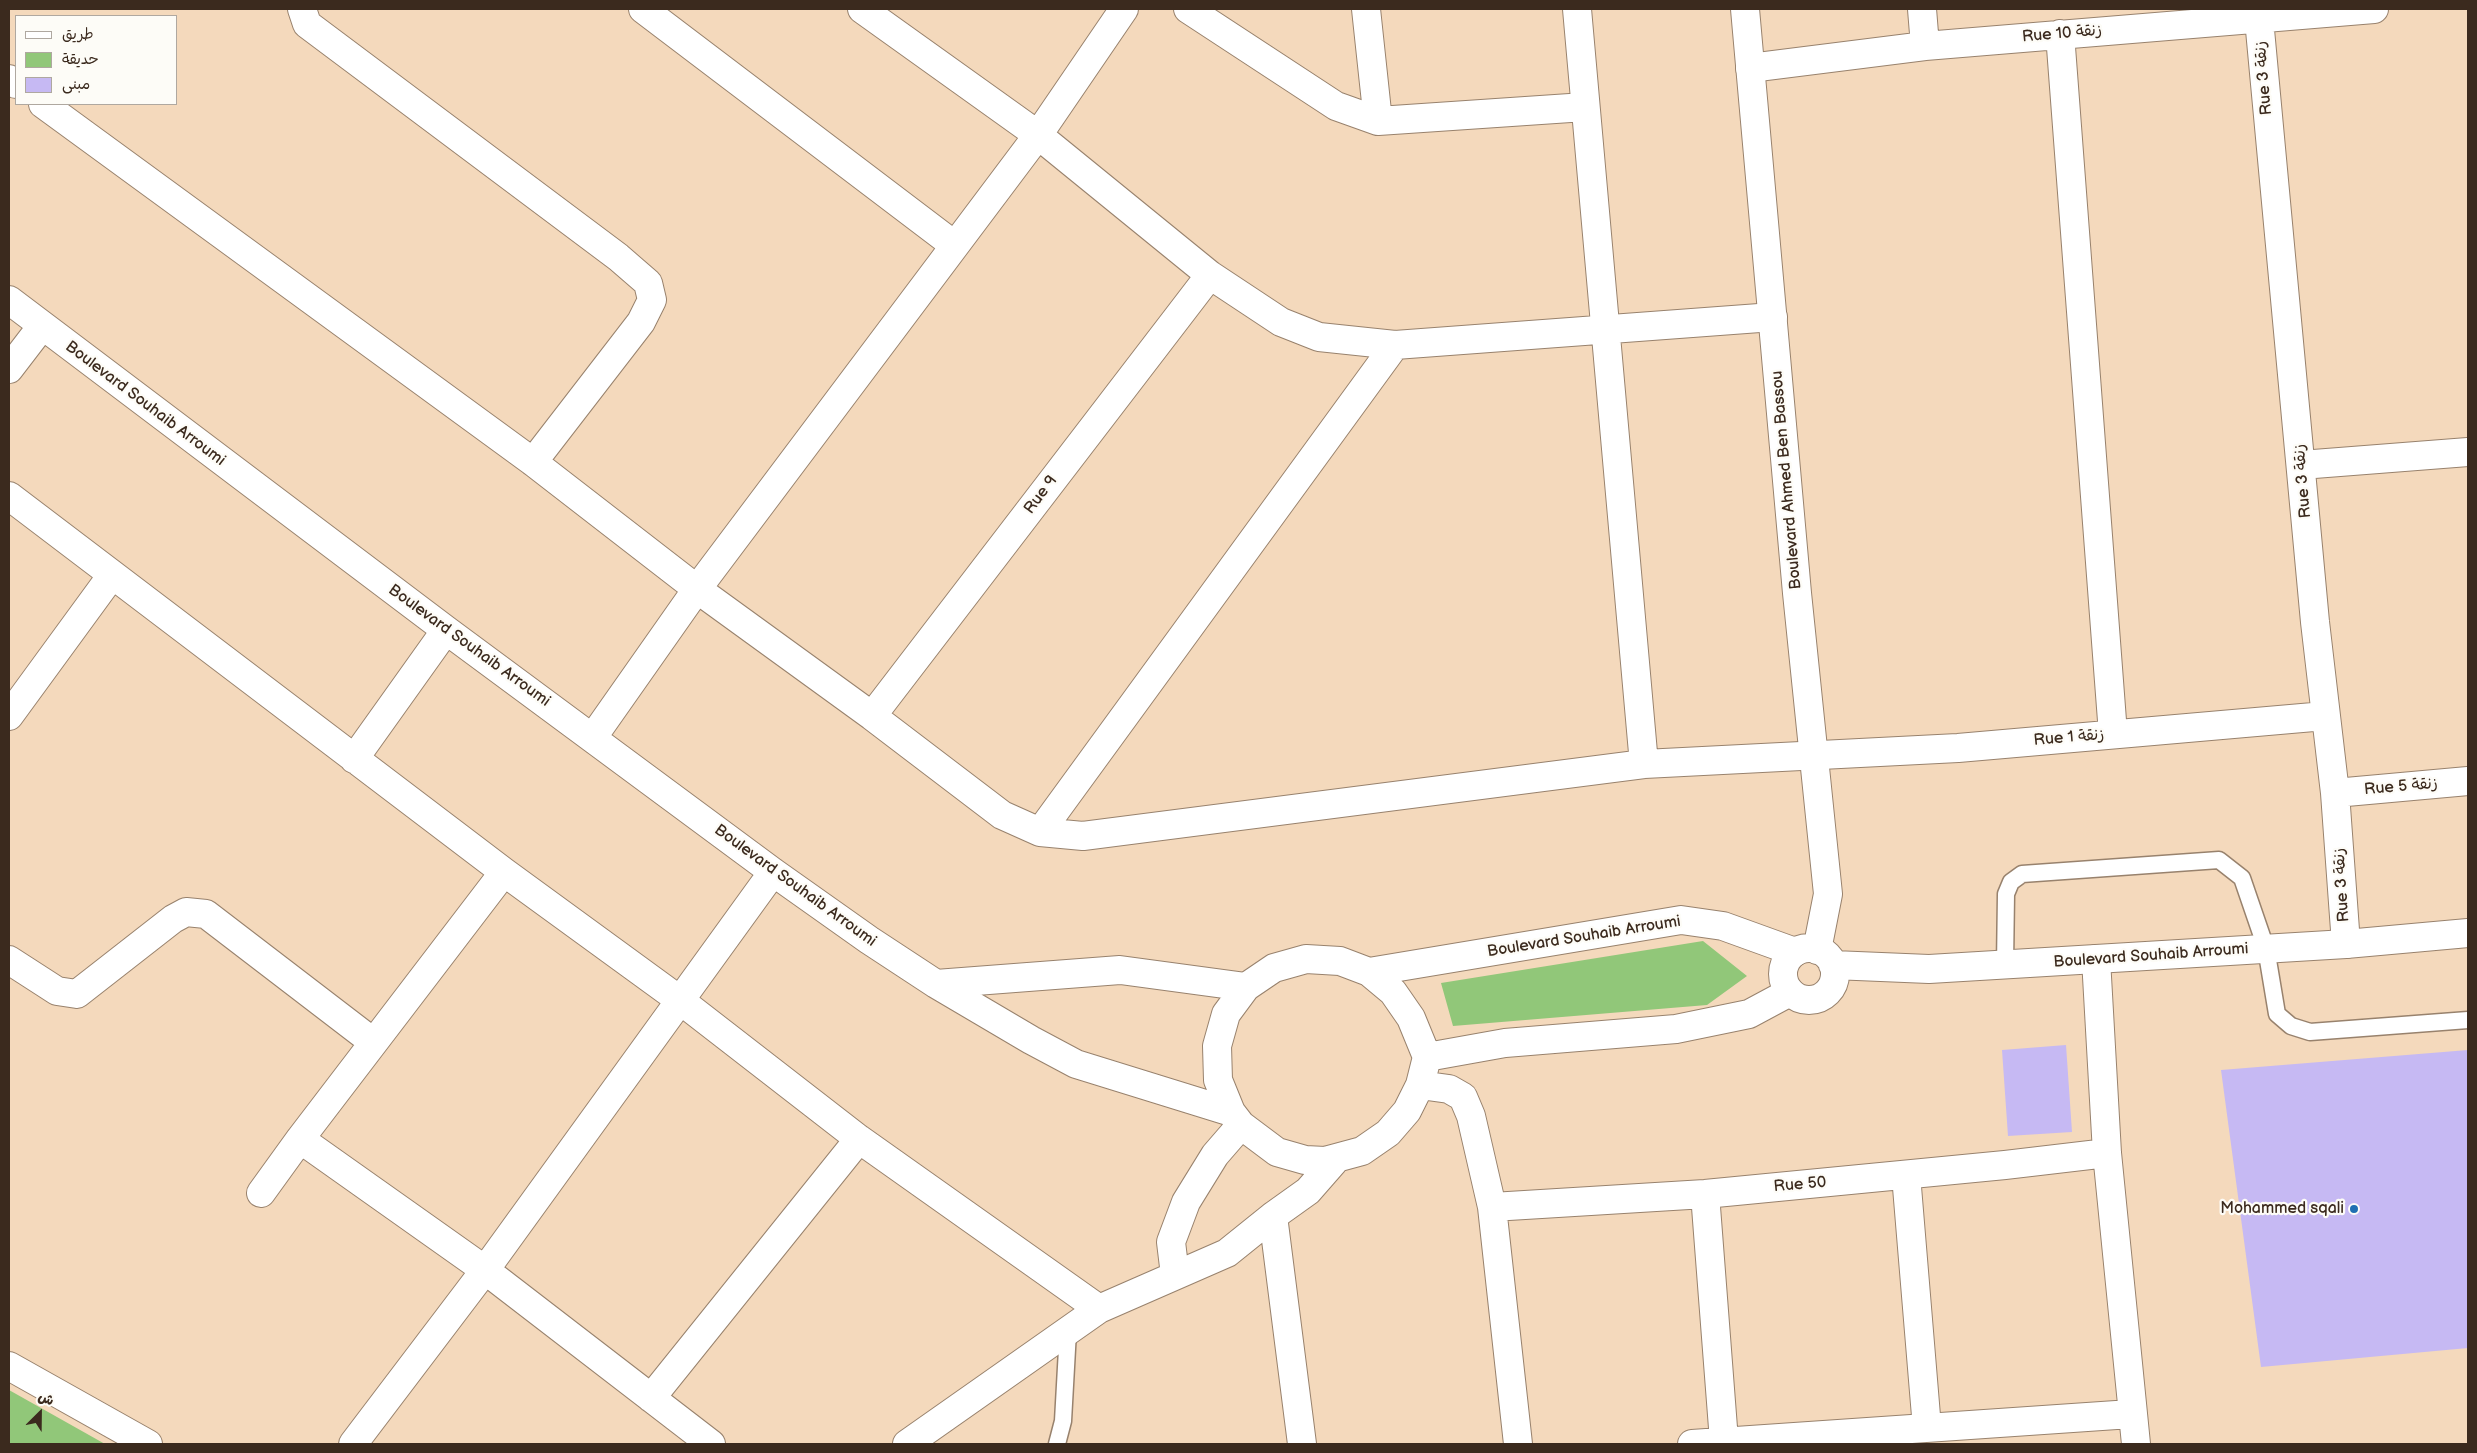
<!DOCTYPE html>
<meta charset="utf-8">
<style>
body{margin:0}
#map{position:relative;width:2477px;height:1453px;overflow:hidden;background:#f4d9bc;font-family:"Balsamiq Sans","Playpen Sans Arabic",sans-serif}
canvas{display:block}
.frame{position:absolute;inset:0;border:10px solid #3b2a1e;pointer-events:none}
.legend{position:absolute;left:15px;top:15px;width:162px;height:90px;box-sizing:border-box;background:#fdfcf7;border:1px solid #afa8a0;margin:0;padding:6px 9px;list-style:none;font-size:15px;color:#3b2a1e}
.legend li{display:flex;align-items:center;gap:10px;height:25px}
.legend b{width:25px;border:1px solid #afa8a0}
.north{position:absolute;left:15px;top:1388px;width:50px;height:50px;-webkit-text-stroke:4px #fdfcf7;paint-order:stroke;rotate:23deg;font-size:14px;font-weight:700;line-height:20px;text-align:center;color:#3b2a1e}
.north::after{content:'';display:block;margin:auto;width:18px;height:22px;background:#3b2a1e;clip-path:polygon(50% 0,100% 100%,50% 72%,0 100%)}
</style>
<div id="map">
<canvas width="2477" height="1453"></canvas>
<div class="frame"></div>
<ul class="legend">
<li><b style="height:6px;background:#fff"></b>طريق</li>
<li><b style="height:14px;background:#91c779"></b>حديقة</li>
<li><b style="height:14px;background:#c6b9f3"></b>مبنى</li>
</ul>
<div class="north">ش</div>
</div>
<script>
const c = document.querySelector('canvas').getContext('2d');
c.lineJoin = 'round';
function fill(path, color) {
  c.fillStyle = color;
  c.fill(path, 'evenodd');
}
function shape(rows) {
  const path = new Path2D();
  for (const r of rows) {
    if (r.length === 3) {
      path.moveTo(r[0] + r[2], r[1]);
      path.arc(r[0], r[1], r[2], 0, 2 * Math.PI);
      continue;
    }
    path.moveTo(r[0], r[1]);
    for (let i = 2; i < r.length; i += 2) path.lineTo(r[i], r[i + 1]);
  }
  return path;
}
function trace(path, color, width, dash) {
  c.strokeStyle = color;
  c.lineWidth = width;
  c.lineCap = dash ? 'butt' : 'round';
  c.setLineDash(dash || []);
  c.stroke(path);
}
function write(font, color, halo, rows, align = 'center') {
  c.font = font + ' "Balsamiq Sans","Playpen Sans Arabic",sans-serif';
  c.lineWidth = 4.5;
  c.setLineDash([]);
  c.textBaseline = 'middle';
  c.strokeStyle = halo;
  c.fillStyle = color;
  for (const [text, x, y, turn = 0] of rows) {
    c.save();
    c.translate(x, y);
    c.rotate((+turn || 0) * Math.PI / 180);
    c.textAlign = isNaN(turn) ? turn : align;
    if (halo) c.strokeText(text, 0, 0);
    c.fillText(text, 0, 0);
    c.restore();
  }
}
fill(shape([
 [1703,941,1747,976,1707,1005,1453,1026,1441,983],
 [9,1390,105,1444,9,1444]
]), '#91c779');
fill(shape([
 [2066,1045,2072,1132,2008,1136,2002,1050],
 [2468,1050,2468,1348,2261,1367,2221,1070]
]), '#c6b9f3');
const lane = shape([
 [2005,965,2006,894,2011,882,2022,874,2219,860,2242,878,2266,948,2277,1014,2291,1026,2310,1032,2468,1020],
 [1057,1444,1063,1421,1068,1331]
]);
const street = shape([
 [302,9,307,24,618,257,648,283,652,300,641,322,533,462],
 [643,9,954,245],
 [862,9,1038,135,1210,275,1281,322,1319,337,1395,345,1773,317],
 [1188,9,1336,106,1378,121,1585,107],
 [1366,9,1378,121],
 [1577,9,1644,764],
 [1922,9,1925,46],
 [2259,19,2315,622,2335,793,2346,944],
 [2060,34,2113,734],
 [1750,68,1925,46,2374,9],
 [9,79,16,84],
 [43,104,533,462,697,589,872,716,1002,815,1040,832,1083,836,1644,764,1958,748,2325,716],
 [9,300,446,630,773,872,869,940,936,984,1031,1040,1076,1064,1231,1112],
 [9,369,42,326],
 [2301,465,2468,452],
 [9,496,504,872,681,1001,859,1139,1099,1309],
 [9,716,112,575],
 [872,716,1210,275],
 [593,737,697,589,1038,135,1124,9],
 [354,759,446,630],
 [2335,793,2468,781],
 [1040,832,1395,345],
 [1306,959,1340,961,1369,972,1393,992,1411,1018,1427,1057,1420,1085,1407,1111,1388,1133,1362,1151,1325,1161,1305,1160,1277,1152,1241,1125,1231,1112,1218,1080,1217,1046,1226,1014,1246,987,1274,968,1306,959],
 [2096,959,2107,1153,2136,1444],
 [9,960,57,991,77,994,173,919,186,912,206,914,373,1042],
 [1369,972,1681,920,1723,926,1795,952],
 [936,984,1120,970,1246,987],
 [1427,1057,1505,1043,1676,1029,1749,1014,1790,992],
 [1420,1085,1449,1089,1463,1097,1471,1116,1492,1207,1518,1444],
 [300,1139,485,1270,711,1444],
 [1906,1175,1927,1428],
 [261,1193,300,1139,504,872],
 [1705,1194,1724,1441],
 [1492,1207,1705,1194,2005,1165,2107,1153],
 [1273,1216,1302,1444],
 [1175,1275,1171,1242,1186,1202,1215,1155,1241,1125],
 [9,1366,148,1444],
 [651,1398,859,1139],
 [353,1444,485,1270,773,872],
 [907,1444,1099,1309,1227,1253,1273,1216,1308,1191,1336,1159],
 [1692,1444,2131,1414]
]);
const secondary = shape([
 [1745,9,1797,593,1828,894,1817,950],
 [1809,974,26],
 [1833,965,1929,969,2346,944,2468,933]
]);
trace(lane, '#98826d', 19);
trace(street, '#98826d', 30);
trace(secondary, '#98826d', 30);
trace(lane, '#fff', 16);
trace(street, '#fff', 28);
trace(secondary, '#fff', 28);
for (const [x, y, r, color] of [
 [2354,1209,5,"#1f6fb2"]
]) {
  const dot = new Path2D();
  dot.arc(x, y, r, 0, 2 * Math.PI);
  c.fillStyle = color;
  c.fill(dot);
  trace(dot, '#fdfcf7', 2);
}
write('16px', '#3b2a1e', '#fdfcf7', [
 ["Rue 10 زنقة",2062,34,-5],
 ["Rue 3 زنقة",2264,78,-95],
 ["Boulevard Souhaib Arroumi",145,404,37],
 ["Boulevard Ahmed Ben Bassou",1787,480,-95],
 ["Rue 3 زنقة",2303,481,-95],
 ["Rue 9",1041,495,-53],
 ["Boulevard Souhaib Arroumi",469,646,36],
 ["Rue 1 زنقة",2069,738,-5],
 ["Rue 5 زنقة",2401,787,-5],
 ["Rue 3 زنقة",2342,885,-94],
 ["Boulevard Souhaib Arroumi",795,886,36],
 ["Boulevard Souhaib Arroumi",1584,937,-9],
 ["Boulevard Souhaib Arroumi",2151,956,-4],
 ["Rue 50",1800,1185,-5]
]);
write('16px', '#3b2a1e', '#fdfcf7', [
 ["Mohammed sqali",2344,1209]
], 'right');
</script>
